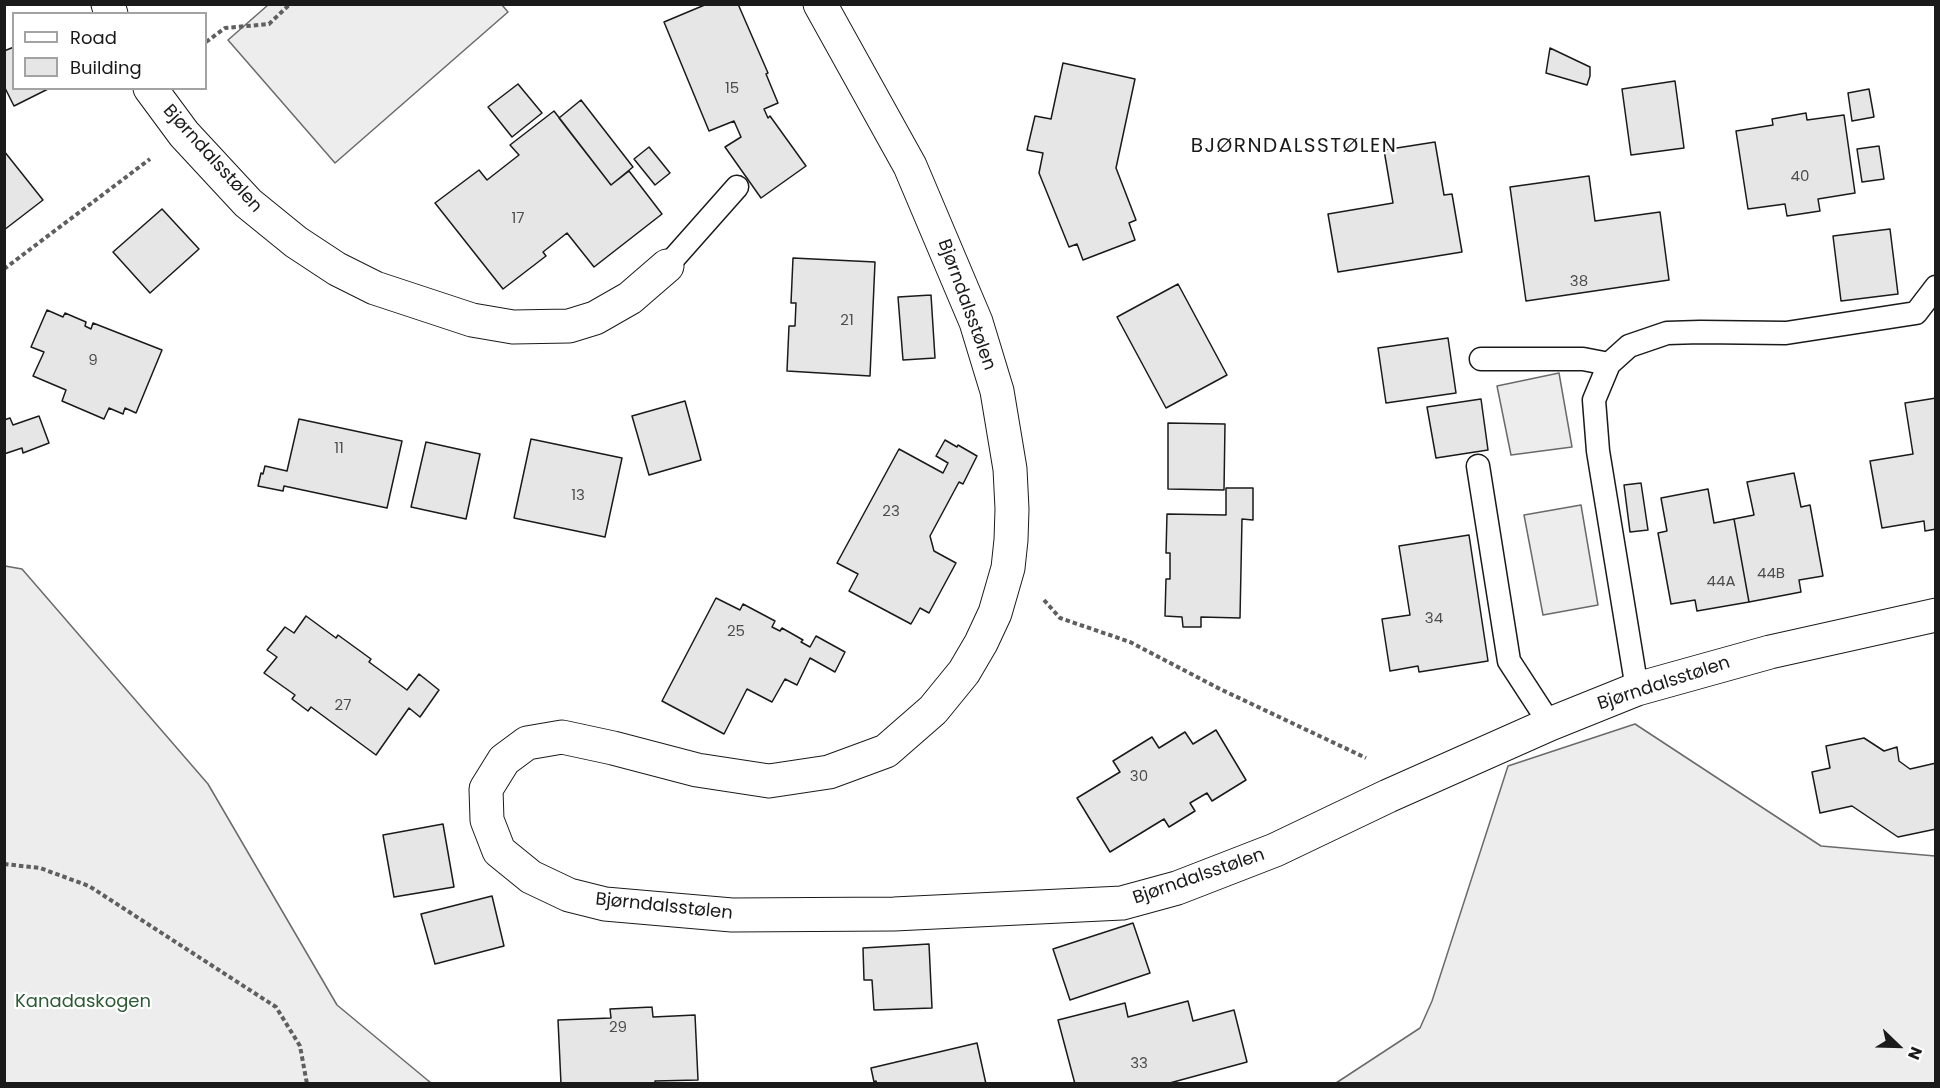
<!DOCTYPE html>
<meta charset="utf-8">
<style>
body{margin:0}
#map{position:relative;width:1940px;height:1088px;overflow:hidden;background:#fff;font-family:Poppins,sans-serif}
canvas{display:block}
.frame{position:absolute;inset:0;border:6px solid #1a1a1a;pointer-events:none}
.legend{position:absolute;left:12px;top:12px;width:195px;height:78px;box-sizing:border-box;background:#fff;border:2px solid #a3a3a3;margin:0;padding:8px 10px;list-style:none;font-size:18px;color:#1a1a1a}
.legend li{display:flex;align-items:center;gap:12px;height:30px}
.legend b{width:30px;border:2px solid #a3a3a3}
.north{position:absolute;left:1868px;top:1016px;width:60px;height:60px;-webkit-text-stroke:4px #fff;paint-order:stroke;rotate:113deg;font-size:16px;font-weight:700;line-height:24px;text-align:center;color:#1a1a1a}
.north::after{content:'';display:block;margin:auto;width:21px;height:27px;background:#1a1a1a;clip-path:polygon(50% 0,100% 100%,50% 72%,0 100%)}
</style>
<div id="map">
<canvas width="1940" height="1088"></canvas>
<div class="frame"></div>
<ul class="legend">
<li><b style="height:8px;background:#fff"></b>Road</li>
<li><b style="height:16px;background:#e6e6e6"></b>Building</li>
</ul>
<div class="north">N</div>
</div>
<script>
const c = document.querySelector('canvas').getContext('2d');
c.lineJoin = 'round';
function fill(path, color) {
  c.fillStyle = color;
  c.fill(path, 'evenodd');
}
function shape(rows) {
  const path = new Path2D();
  for (const r of rows) {
    path.moveTo(r[0], r[1]);
    for (let i = 2; i < r.length; i += 2) path.lineTo(r[i], r[i + 1]);
  }
  return path;
}
function trace(path, color, width, dash) {
  c.strokeStyle = color;
  c.lineWidth = width;
  c.lineCap = dash ? 'butt' : 'round';
  c.setLineDash(dash || []);
  c.stroke(path);
}
function write(font, color, halo, rows, align = 'center') {
  c.font = font + ' Poppins,sans-serif';
  c.lineWidth = 4.5;
  c.setLineDash([]);
  c.textBaseline = 'middle';
  c.strokeStyle = halo;
  c.fillStyle = color;
  for (const [text, x, y, turn = 0] of rows) {
    c.save();
    c.translate(x, y);
    c.rotate((+turn || 0) * Math.PI / 180);
    c.textAlign = isNaN(turn) ? turn : align;
    if (halo) c.strokeText(text, 0, 0);
    c.fillText(text, 0, 0);
    c.restore();
  }
}
const built = shape([
 [502,5,508,12,335,163,228,40,268,5,502,5],
 [1559,373,1572,447,1511,455,1497,386,1559,373],
 [1581,505,1598,605,1543,615,1524,515,1581,505],
 [5,566,22,569,208,784,337,1005,431,1083,5,1083,5,566],
 [1635,724,1821,846,1935,856,1935,1083,1336,1083,1420,1028,1432,1001,1508,766,1635,724]
]);
fill(built, '#ededed');
trace(built, '#6a6a6a', 1.5);
const building = shape([
 [707,4,738,4,768,73,766,74,778,103,764,109,768,118,770,116,806,166,761,198,725,147,741,137,734,121,709,131,664,22,707,4],
 [14,47,14,88,50,88,14,106,4,86,4,51,14,47],
 [1550,48,1590,67,1590,76,1587,85,1546,73,1550,48],
 [1063,63,1135,79,1116,168,1136,220,1129,223,1135,240,1083,260,1077,244,1069,247,1039,173,1043,153,1027,150,1035,116,1051,119,1063,63],
 [1675,81,1684,148,1631,155,1622,89,1675,81],
 [518,84,542,113,512,137,488,107,518,84],
 [1869,89,1874,117,1852,121,1848,93,1869,89],
 [581,100,633,167,611,185,559,118,581,100],
 [554,111,611,185,629,171,662,214,594,267,567,233,543,252,546,256,503,289,435,203,479,170,487,180,519,155,510,145,554,111],
 [1806,113,1807,120,1844,115,1855,193,1818,199,1820,211,1787,216,1785,204,1748,209,1736,131,1773,125,1772,119,1806,113],
 [1435,142,1444,195,1452,194,1462,252,1338,272,1328,214,1393,203,1384,150,1435,142],
 [1879,146,1884,179,1862,182,1857,149,1879,146],
 [649,147,670,173,655,185,634,159,649,147],
 [4,151,43,200,4,230,4,151],
 [1589,176,1595,221,1660,212,1669,280,1526,301,1510,187,1589,176],
 [162,209,199,249,150,293,113,252,162,209],
 [1890,229,1898,294,1841,301,1833,236,1890,229],
 [793,258,875,262,870,376,787,371,789,326,795,326,796,303,791,303,793,258],
 [1178,284,1227,375,1166,408,1117,317,1178,284],
 [931,295,935,358,903,360,898,297,931,295],
 [47,310,63,317,65,313,86,322,85,326,91,329,93,323,162,350,136,413,125,408,123,414,109,408,104,419,62,401,66,390,33,376,44,352,31,347,47,310],
 [1448,338,1456,393,1386,403,1378,348,1448,338],
 [1936,398,1936,529,1925,531,1924,521,1882,528,1870,461,1913,454,1905,403,1936,398],
 [1481,399,1488,450,1436,458,1427,407,1481,399],
 [685,401,701,460,649,475,632,416,685,401],
 [39,416,49,443,23,453,22,448,4,454,4,420,10,418,13,425,39,416],
 [299,419,402,441,387,508,284,486,283,491,258,486,261,473,263,474,265,466,287,471,299,419],
 [1168,423,1225,424,1224,490,1168,489,1168,423],
 [531,439,622,458,605,537,514,518,531,439],
 [945,440,957,447,958,445,977,456,963,484,959,482,930,536,934,551,956,563,929,613,920,608,911,624,849,591,858,574,837,563,899,449,943,473,948,463,936,456,945,440],
 [426,442,480,454,466,519,411,507,426,442],
 [1794,473,1801,507,1810,505,1823,576,1799,580,1801,592,1749,602,1734,519,1754,515,1747,482,1794,473],
 [1641,483,1648,530,1630,532,1624,485,1641,483],
 [1226,488,1253,488,1253,520,1242,519,1240,618,1201,617,1201,627,1183,627,1182,617,1165,616,1166,579,1170,579,1170,553,1166,553,1167,514,1226,515,1226,488],
 [1708,489,1714,523,1734,519,1749,602,1697,611,1695,600,1671,604,1658,533,1667,531,1661,498,1708,489],
 [1469,535,1488,661,1419,672,1418,666,1390,671,1382,619,1410,615,1399,546,1469,535],
 [716,598,740,610,743,604,775,621,772,627,780,631,782,628,803,640,801,642,810,647,816,636,845,652,835,672,810,658,797,685,785,679,772,702,747,689,724,734,662,701,716,598],
 [306,616,336,638,338,635,371,659,369,662,407,690,419,674,439,690,420,717,409,708,376,755,311,707,308,711,292,699,295,695,264,673,277,657,267,650,285,627,294,633,306,616],
 [1216,730,1246,780,1212,801,1207,793,1190,803,1195,811,1169,827,1164,819,1110,852,1077,798,1120,772,1113,761,1152,737,1159,748,1185,732,1193,744,1216,730],
 [1864,738,1884,751,1897,747,1899,761,1910,769,1936,763,1936,829,1898,837,1852,806,1820,813,1812,772,1830,768,1826,746,1864,738],
 [443,824,454,887,394,897,383,835,443,824],
 [492,896,504,946,435,964,421,914,492,896],
 [1133,923,1150,973,1070,1000,1053,949,1133,923],
 [929,944,932,1008,874,1010,872,980,864,980,863,948,929,944],
 [1188,1001,1193,1021,1234,1010,1247,1062,1166,1084,1075,1084,1058,1020,1125,1003,1128,1017,1188,1001],
 [652,1007,653,1017,695,1015,698,1080,655,1081,655,1084,561,1084,558,1020,611,1018,610,1009,652,1007],
 [977,1043,986,1084,877,1084,876,1081,874,1082,871,1068,977,1043]
]);
fill(building, '#e6e6e6');
trace(building, '#1a1a1a', 1.5);
const service = shape([
 [667,266,737,187],
 [1481,359,1583,359,1609,364],
 [1478,466,1509,661,1550,724],
 [1637,689,1598,451,1594,400,1609,364,1629,346,1667,333,1700,332,1786,333,1916,313,1936,287]
]);
const minor = shape([
 [108,4,111,14],
 [820,4,910,166,976,322,997,391,1010,469,1012,509,1011,540,1008,568,995,613,981,643,964,672,933,710,886,751,829,772,769,781,697,770,613,748,562,737,527,743,504,760,486,789,487,820,499,851,531,877,569,895,605,904,732,915,894,914,1122,903,1177,888,1275,850,1388,796,1550,724,1637,689,1770,652,1936,615],
 [150,88,184,134,248,203,296,242,337,269,375,288,472,320,513,327,569,326,595,318,630,298,667,266]
]);
trace(service, '#1a1a1a', 25);
trace(minor, '#1a1a1a', 35);
trace(shape([
 [206,42,225,28,269,24,290,4],
 [4,269,150,159],
 [1044,600,1060,618,1130,642,1220,689,1366,758],
 [4,864,40,868,89,886,276,1007,300,1046,307,1084]
]), '#5f5f5f', 4, [4.5, 3]);
trace(service, '#fff', 22);
trace(minor, '#fff', 33);
write('15px', '#4d4d4d', null, [
 ["15",732,89],
 ["40",1800,177],
 ["17",518,219],
 ["38",1579,282],
 ["21",847,321],
 ["9",93,361],
 ["11",339,449],
 ["13",578,496],
 ["23",891,512],
 ["44B",1771,574],
 ["44A",1721,582],
 ["34",1434,619],
 ["25",736,632],
 ["27",343,706],
 ["30",1139,777],
 ["29",618,1028],
 ["33",1139,1064]
]);
write('18px', '#1a1a1a', '#fff', [
 ["Bjørndalsstølen",212,159,48],
 ["Bjørndalsstølen",966,305,70],
 ["Bjørndalsstølen",1664,684,-18],
 ["Bjørndalsstølen",1199,877,-19],
 ["Bjørndalsstølen",664,907,6]
]);
write('18px', '#2b5a34', '#fff', [
 ["Kanadaskogen",83,1002]
]);
c.letterSpacing = '1.5px';
write('20px', '#1a1a1a', '#fff', [
 ["BJØRNDALSSTØLEN",1294,147]
]);
c.letterSpacing = '0px';
</script>
